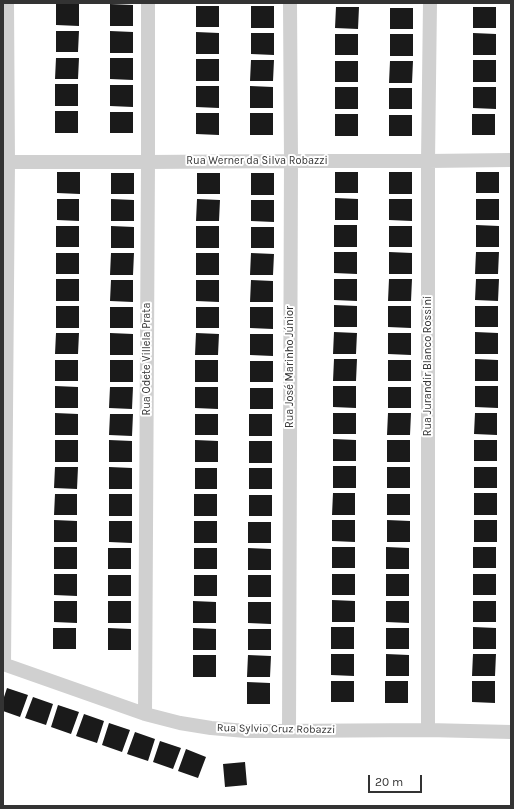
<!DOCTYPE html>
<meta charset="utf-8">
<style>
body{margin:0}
#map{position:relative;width:514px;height:809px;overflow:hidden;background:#fff;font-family:Karla,sans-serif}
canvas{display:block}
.frame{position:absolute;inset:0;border:4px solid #333;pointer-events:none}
.scale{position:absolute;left:368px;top:775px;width:54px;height:18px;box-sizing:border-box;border:2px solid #333;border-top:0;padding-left:5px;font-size:12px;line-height:14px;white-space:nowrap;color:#333;-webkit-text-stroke:3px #fff;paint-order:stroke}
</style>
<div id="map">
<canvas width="514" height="809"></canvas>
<div class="frame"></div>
<div class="scale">20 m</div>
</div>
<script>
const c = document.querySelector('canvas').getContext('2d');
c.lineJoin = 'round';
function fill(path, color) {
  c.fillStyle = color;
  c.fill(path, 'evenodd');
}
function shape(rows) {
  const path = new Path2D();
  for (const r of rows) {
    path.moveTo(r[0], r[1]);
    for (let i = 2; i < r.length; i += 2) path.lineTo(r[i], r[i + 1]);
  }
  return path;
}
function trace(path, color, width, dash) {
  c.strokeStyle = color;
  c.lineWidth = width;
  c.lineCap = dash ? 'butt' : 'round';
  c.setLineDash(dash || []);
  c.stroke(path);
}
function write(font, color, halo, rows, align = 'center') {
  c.font = font + ' Karla,sans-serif';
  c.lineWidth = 4;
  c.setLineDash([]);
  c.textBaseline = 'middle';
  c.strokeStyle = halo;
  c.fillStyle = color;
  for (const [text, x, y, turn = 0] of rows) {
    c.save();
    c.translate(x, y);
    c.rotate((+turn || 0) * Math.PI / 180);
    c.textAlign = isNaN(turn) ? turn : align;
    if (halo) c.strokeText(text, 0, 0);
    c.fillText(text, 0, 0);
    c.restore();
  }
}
fill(shape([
 [56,4,79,4,79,26,56,25],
 [110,4,133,5,133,26,110,26],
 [196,6,219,6,219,27,196,27],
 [251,6,274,6,274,28,251,28],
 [336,7,359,7,358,29,335,28],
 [473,7,496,7,496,28,473,28],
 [390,8,413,8,413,29,390,29],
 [56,31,79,31,78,52,56,52],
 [110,31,133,32,133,53,110,53],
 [196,32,219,33,219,54,196,54],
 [251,33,274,33,274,55,251,54],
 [473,33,496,34,496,55,473,55],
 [335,34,358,34,358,55,335,55],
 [390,34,413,34,413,56,390,56],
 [56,58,79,58,78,79,55,79],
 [110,58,133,58,133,80,110,79],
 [196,59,219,59,219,81,196,81],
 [251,60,274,60,273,81,250,81],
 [473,60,496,60,496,82,473,82],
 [335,61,358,61,358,82,335,82],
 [390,61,413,61,412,83,389,83],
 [55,84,78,84,78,106,55,106],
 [110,85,133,85,133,107,110,106],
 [196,86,219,86,219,108,196,107],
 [250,86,273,87,273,108,250,108],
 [335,87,358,87,358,109,335,109],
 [473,87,496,87,496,109,473,108],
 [389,88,412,88,412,109,389,109],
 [55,111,78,111,78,133,55,133],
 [110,112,133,112,133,133,110,133],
 [196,113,219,113,219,135,196,134],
 [250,113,273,113,273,135,250,135],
 [335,114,358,114,358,136,335,136],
 [472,114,495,114,495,135,472,135],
 [389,115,412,115,412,136,389,136],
 [57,172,80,172,80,194,57,193],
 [335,172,358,172,358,193,335,193],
 [389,172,412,172,412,194,389,194],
 [476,172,499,172,499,193,476,193],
 [111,173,134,173,134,194,111,194],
 [197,173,220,173,220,194,197,194],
 [251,173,274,173,274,195,251,195],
 [335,198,358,199,358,220,335,220],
 [57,199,79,199,79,221,57,220],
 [111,199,134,200,134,221,111,221],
 [197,199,220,200,219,221,196,221],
 [389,199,412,199,412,221,389,220],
 [476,199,499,199,499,220,476,220],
 [251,200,274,200,274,222,251,221],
 [334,225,357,225,357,247,334,247],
 [476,225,499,226,499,247,476,247],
 [56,226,79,226,79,247,56,247],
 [111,226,134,227,134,248,111,248],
 [196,226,219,226,219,248,196,248],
 [389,226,412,226,412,247,389,247],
 [251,227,274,227,274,248,251,248],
 [334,252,357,252,357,274,334,273],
 [389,252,412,253,412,274,389,274],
 [476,252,499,252,498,274,475,274],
 [56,253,79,253,79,274,56,274],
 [111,253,134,253,133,275,110,275],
 [196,253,219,253,219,275,196,275],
 [251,253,274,254,273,275,250,275],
 [56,279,79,279,79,301,56,301],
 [334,279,357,279,357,301,334,300],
 [389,279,412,279,411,301,388,301],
 [476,279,499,279,498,301,475,300],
 [111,280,133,280,133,302,110,301],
 [196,280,219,280,219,302,196,301],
 [251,280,273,281,273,302,250,302],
 [334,305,357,306,357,327,334,327],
 [56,306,79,306,79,328,56,328],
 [388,306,411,306,411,328,388,327],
 [475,306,498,306,498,327,475,327],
 [110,307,133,307,133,328,110,328],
 [196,307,219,307,219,328,196,328],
 [250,307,273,307,273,329,250,328],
 [334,332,357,333,356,354,333,354],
 [475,332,498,333,498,354,475,354],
 [56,333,79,333,78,354,55,354],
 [110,333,133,334,133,355,110,355],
 [196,333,219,334,218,355,195,355],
 [388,333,411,333,411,355,388,354],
 [250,334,273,334,273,356,250,355],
 [334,359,357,359,356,381,333,381],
 [475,359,498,360,498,381,475,381],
 [55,360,78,360,78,381,55,381],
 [110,360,133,360,133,382,110,382],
 [195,360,218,360,218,382,195,382],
 [388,360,411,360,411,381,388,381],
 [250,361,273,361,273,382,250,382],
 [55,386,78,387,78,408,55,408],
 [333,386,356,386,356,408,333,407],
 [475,386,498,386,498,408,475,407],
 [110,387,133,387,132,409,109,408],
 [195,387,218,387,218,409,195,408],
 [388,387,411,387,411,408,388,408],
 [250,388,273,388,273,409,250,409],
 [55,413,78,414,78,435,55,435],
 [333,413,356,413,356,434,333,434],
 [388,413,411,413,410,435,387,435],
 [475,413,497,413,497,435,474,434],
 [110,414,133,414,132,436,109,435],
 [195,414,218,414,218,435,195,435],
 [249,414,272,414,272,436,249,436],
 [333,439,356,440,356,461,333,461],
 [55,440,78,440,78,462,55,462],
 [109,440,132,441,132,462,109,462],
 [195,440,218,441,218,462,195,462],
 [387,440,410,440,410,462,387,462],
 [474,440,497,440,497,461,474,461],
 [249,441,272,441,272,463,249,463],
 [333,466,356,466,356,488,333,488],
 [55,467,78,467,77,489,54,488],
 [109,467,132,468,132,489,109,489],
 [387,467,410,467,410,488,387,488],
 [474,467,497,467,497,488,474,488],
 [195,468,217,468,217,489,195,489],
 [249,468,272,468,272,489,249,489],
 [333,493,355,493,355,515,332,515],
 [474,493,497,493,497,515,474,515],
 [55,494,77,494,77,515,54,515],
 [109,494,132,494,132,516,109,516],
 [194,494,217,494,217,516,194,516],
 [387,494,410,494,410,515,387,515],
 [249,495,272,495,272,516,249,516],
 [54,520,77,521,77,542,54,542],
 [332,520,355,520,355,542,332,541],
 [387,520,410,521,410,542,387,542],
 [474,520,497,520,497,542,474,542],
 [109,521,132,521,132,543,109,542],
 [194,521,217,521,217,543,194,543],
 [248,522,271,522,271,543,248,543],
 [54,547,77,547,77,569,54,569],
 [332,547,355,547,355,568,332,568],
 [386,547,409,548,409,569,386,569],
 [473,547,496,547,496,568,473,568],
 [108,548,131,548,131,569,108,569],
 [194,548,217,548,217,569,194,569],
 [248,548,271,549,271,570,248,570],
 [54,574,77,574,77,596,54,595],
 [332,574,355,574,355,595,332,595],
 [386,574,409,574,409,596,386,596],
 [473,574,496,574,496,595,473,595],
 [108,575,131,575,131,596,108,596],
 [194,575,217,575,217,596,194,596],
 [248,575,271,575,271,597,248,597],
 [332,600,355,601,355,622,332,622],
 [54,601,77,601,77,623,54,622],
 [108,601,131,601,131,623,108,623],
 [193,601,216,602,216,623,193,623],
 [386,601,409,601,409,623,386,622],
 [473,601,496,601,496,622,473,622],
 [248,602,271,602,271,624,248,623],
 [331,627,354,627,354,649,331,649],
 [473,627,496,628,496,649,473,649],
 [53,628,76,628,76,649,53,649],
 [108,628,131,629,131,650,108,650],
 [193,628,216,629,216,650,193,650],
 [386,628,409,628,409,649,386,649],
 [248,629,271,629,271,650,248,650],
 [331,654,354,654,354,676,331,675],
 [386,654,409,655,409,676,386,676],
 [473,654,496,654,495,676,472,676],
 [193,655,216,655,216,677,193,677],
 [248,655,271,656,270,677,247,677],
 [331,681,354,681,354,702,331,702],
 [385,681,408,681,408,703,385,703],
 [472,681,495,681,495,703,472,702],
 [247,682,270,683,270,704,247,704],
 [7,688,28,695,20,717,3,711,3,700],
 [33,697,53,704,46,725,25,718],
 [58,705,79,712,71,734,51,727],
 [84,714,104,721,97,743,76,736],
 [109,723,130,730,122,752,102,745],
 [135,732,155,739,148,761,127,754],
 [160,741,181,748,173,769,153,762],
 [186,749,206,757,198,778,178,771],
 [245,762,247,785,225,787,223,764]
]), '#1a1a1a');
trace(shape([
 [3,162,148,162,291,161,428,161,511,160],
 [3,664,145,714,180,723,211,728,246,731,275,731,428,730,511,732],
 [4,664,8,162,7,3],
 [145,714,148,162,148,3],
 [289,730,291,161,290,3],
 [428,730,428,161,430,3]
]), '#d0d0d0', 14);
write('11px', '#333', '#fff', [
 ["Rua Werner da Silva Robazzi",257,161],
 ["Rua Odete Villela Prata",147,359,-90],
 ["Rua Jurandir Blanco Rossini",428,366,-90],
 ["Rua José Marinho Júnior",290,367,-90],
 ["Rua Sylvio Cruz Robazzi",276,729,1]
]);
</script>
